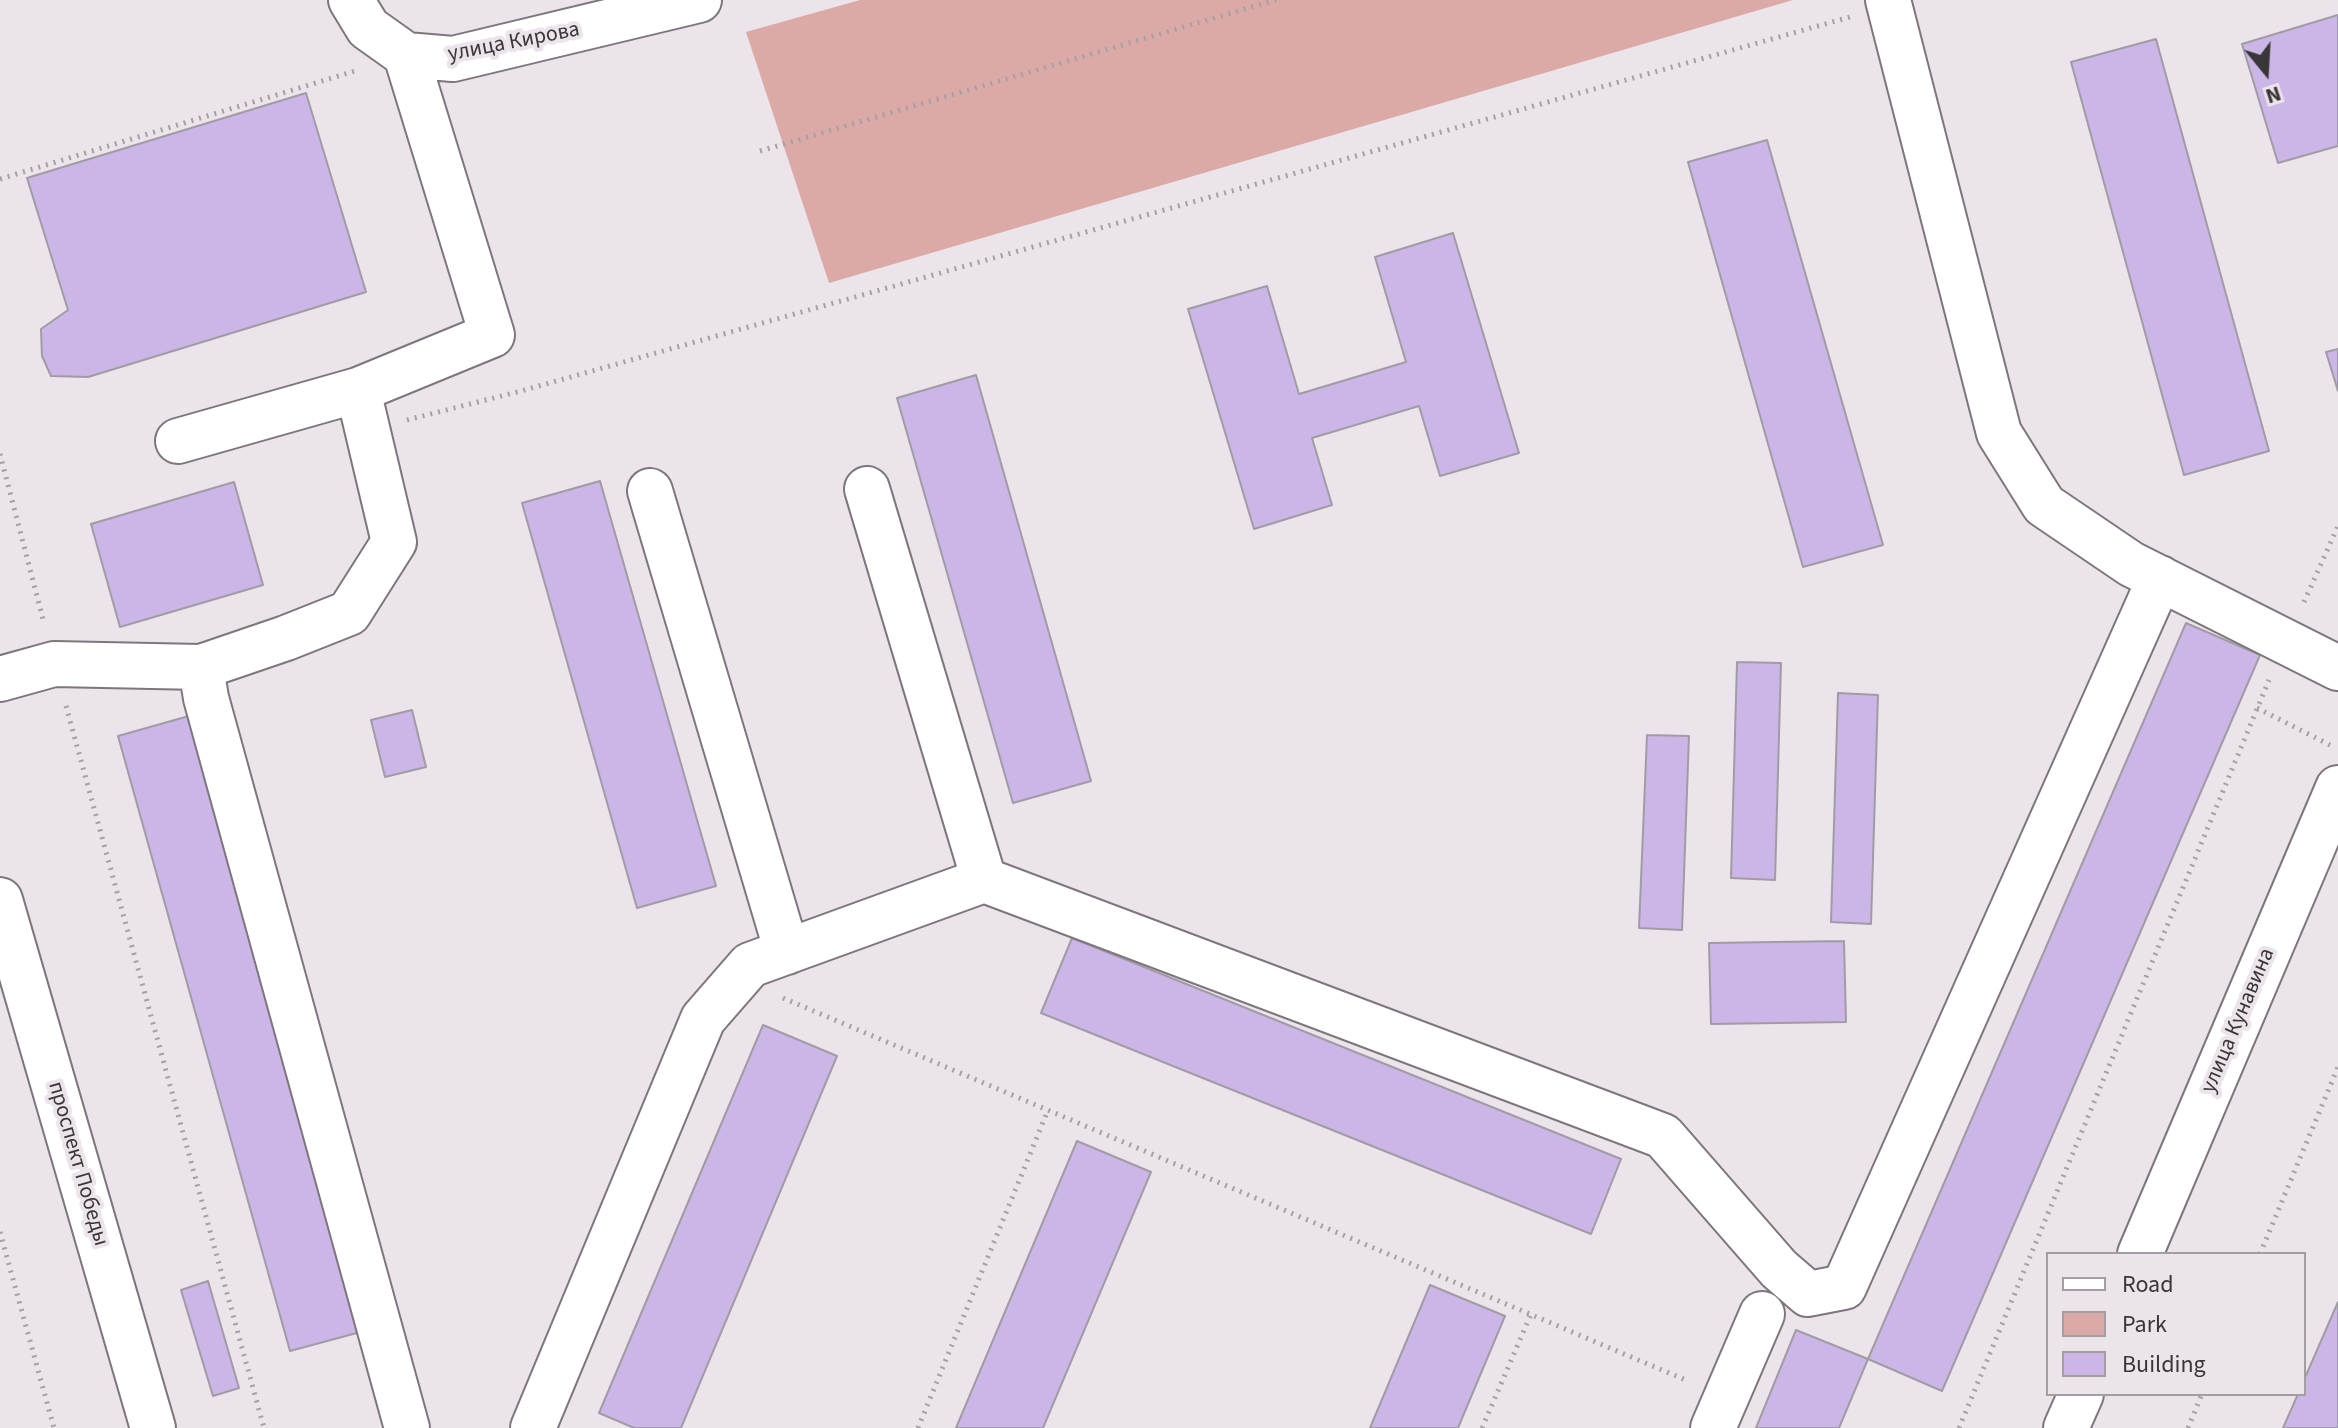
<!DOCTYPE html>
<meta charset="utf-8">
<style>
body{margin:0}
#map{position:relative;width:2338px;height:1428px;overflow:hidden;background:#ebe4ea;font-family:"Source Sans 3",sans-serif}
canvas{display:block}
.legend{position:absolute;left:2046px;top:1252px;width:260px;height:144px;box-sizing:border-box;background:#ebe4ea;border:2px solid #a49ea3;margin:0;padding:10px 14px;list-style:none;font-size:24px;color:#393638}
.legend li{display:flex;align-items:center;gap:16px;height:40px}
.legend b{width:40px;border:2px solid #a49ea3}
.north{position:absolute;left:2226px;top:32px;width:80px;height:80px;-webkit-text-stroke:6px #ebe4ea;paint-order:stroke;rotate:162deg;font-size:22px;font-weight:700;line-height:32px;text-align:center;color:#393638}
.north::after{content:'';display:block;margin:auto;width:28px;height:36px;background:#393638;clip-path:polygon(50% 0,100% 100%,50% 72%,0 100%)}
</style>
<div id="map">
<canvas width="2338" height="1428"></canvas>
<ul class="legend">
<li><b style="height:10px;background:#fff"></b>Road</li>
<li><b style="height:22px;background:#dcaaa6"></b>Park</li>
<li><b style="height:22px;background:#ccb5e7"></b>Building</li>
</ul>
<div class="north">N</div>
</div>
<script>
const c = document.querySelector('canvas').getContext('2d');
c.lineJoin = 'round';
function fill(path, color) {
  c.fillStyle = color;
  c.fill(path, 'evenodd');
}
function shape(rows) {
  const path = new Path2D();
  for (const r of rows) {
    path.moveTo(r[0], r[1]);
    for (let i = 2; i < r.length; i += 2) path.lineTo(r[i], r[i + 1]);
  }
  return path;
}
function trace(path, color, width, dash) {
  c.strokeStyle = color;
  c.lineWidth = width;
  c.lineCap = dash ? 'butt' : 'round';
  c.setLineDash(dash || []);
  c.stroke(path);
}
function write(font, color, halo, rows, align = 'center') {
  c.font = font + ' "Source Sans 3",sans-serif';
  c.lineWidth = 8;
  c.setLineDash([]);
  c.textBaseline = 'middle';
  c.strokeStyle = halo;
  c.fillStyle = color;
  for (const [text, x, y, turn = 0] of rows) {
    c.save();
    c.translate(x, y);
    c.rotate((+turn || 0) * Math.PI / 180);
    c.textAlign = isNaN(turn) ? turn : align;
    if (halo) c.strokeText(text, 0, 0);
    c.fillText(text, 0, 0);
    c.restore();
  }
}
fill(shape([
 [860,0,1793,0,829,283,746,32]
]), '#dcaaa6');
const building = shape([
 [2338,15,2338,146,2278,163,2242,44,2338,15],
 [2156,39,2269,451,2184,475,2071,62,2156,39],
 [306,93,366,292,88,377,51,376,42,356,41,329,68,310,27,178,306,93],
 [1767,140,1883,545,1803,567,1688,162,1767,140],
 [1453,233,1519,453,1440,476,1419,406,1312,438,1332,505,1254,529,1188,309,1267,286,1299,394,1406,362,1375,257,1453,233],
 [2338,349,2338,391,2326,352,2338,349],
 [976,375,1091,781,1013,803,897,398,976,375],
 [600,481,716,886,637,908,522,503,600,481],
 [234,482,263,585,120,627,91,524,234,482],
 [2186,623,2260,655,1942,1391,1868,1359,2186,623],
 [1737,662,1781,663,1775,880,1731,878,1737,662],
 [1838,693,1878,695,1871,924,1831,922,1838,693],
 [412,710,426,767,385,777,371,720,412,710],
 [196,714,368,1330,290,1351,118,736,196,714],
 [1647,735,1689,736,1682,930,1639,928,1647,735],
 [1072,938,1621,1159,1591,1234,1041,1013,1072,938],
 [1844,941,1846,1022,1711,1024,1709,943,1844,941],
 [763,1025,837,1056,681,1428,634,1428,599,1413,763,1025],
 [1077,1141,1151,1172,1043,1428,956,1428,1077,1141],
 [208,1281,239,1388,213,1396,181,1290,208,1281],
 [1430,1285,1505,1316,1458,1428,1370,1428,1430,1285],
 [2338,1302,2338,1428,2283,1428,2298,1394,2304,1394,2304,1380,2338,1302],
 [1796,1330,1868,1359,1839,1428,1756,1428,1796,1330]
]);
fill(building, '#ccb5e7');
trace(building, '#a09ca4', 2);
const minor = shape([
 [351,0,368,28,406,55,453,59,699,0],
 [1888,0,1999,433,2044,505,2131,564,2338,668],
 [178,441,358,390],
 [867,489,984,880],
 [650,491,787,952],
 [201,667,206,698,407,1428],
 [0,679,54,664,201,667,286,638,349,613,394,542,358,390,492,335,406,55],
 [533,1428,703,1019,750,965,984,880,1663,1136,1779,1269,1808,1294,1844,1287,2160,578],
 [1713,1428,1762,1314]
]);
const major = shape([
 [0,900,153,1428],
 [2140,1254,2338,788],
 [2066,1428,2081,1394]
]);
trace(minor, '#7d767c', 48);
trace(major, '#7d767c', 48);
trace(shape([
 [760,151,1276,0],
 [0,179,355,71],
 [407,420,521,391,1850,17],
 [0,454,44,623],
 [2304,602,2338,526],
 [66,706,264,1428],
 [2257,708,2330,745],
 [783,998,1688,1381],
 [0,1232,54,1428],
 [2260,1254,2338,1067],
 [918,1428,1048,1110],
 [1482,1428,1531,1314],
 [1959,1428,2269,680],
 [2188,1428,2202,1394]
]), '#a5a0a4', 5, [2, 6]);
trace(minor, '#fff', 44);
trace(major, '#fff', 44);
write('22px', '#393638', '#ebe4ea', [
 ["улица Кирова",514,43,-11],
 ["улица Кунавина",2239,1021,-67],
 ["проспект Победы",77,1164,74]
]);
</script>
